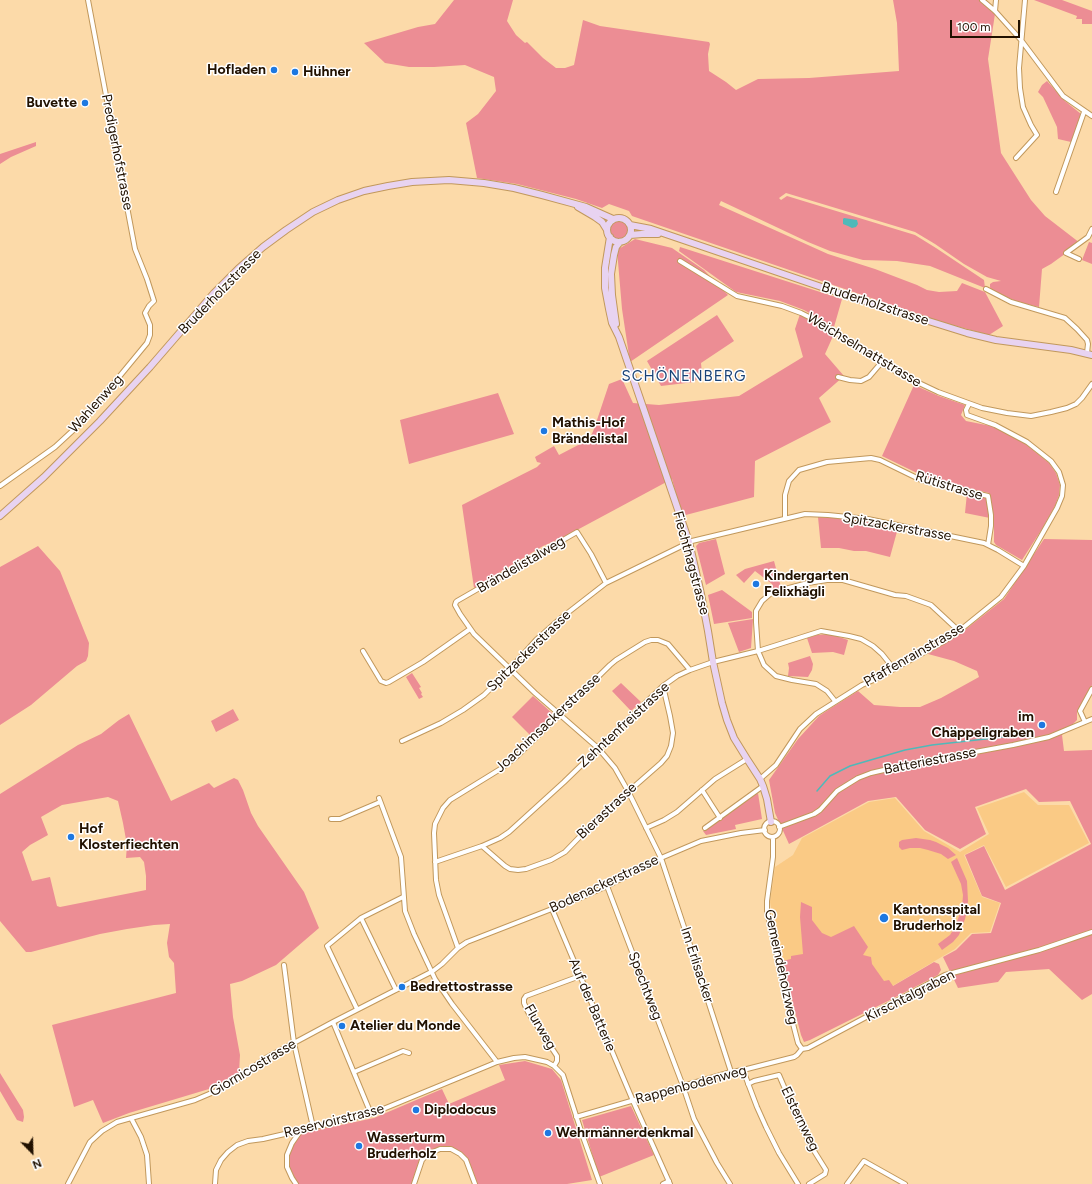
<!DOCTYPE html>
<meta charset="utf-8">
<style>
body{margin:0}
#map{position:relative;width:1092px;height:1184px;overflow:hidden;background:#fcdaa9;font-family:Figtree,sans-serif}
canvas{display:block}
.north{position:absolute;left:12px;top:1132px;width:40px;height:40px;-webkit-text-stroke:3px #fff;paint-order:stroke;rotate:157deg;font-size:11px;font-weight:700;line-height:16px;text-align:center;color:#211100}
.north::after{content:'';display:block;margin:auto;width:14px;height:18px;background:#211100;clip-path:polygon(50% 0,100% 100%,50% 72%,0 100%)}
.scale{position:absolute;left:950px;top:20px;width:70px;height:18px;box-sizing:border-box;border:2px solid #211100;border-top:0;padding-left:5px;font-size:12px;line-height:14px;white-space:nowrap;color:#211100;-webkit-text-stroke:3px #fff;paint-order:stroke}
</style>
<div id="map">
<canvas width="1092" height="1184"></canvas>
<div class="north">N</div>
<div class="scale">100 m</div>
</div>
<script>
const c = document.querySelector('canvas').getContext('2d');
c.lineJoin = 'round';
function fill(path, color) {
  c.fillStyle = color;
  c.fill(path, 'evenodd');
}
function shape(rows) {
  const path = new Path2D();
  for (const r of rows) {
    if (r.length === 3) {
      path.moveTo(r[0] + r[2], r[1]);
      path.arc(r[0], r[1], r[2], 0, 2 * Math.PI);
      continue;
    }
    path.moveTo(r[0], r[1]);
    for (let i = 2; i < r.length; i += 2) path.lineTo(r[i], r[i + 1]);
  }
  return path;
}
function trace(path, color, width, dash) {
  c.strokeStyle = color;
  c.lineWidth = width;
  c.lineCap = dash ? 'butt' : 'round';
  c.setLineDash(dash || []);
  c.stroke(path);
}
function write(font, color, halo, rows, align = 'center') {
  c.font = font + ' Figtree,sans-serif';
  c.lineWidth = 3;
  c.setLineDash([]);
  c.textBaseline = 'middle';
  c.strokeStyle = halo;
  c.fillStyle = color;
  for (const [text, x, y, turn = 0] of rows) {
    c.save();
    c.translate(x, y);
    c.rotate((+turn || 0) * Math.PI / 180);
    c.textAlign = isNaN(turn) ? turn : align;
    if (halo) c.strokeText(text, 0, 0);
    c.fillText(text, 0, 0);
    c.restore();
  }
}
fill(shape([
 [1024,792,1038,805,1069,805,1089,843,1006,887,984,845,964,855,982,897,1000,903,990,932,971,933,955,949,879,994,799,1019,777,942,770,902,775,867,793,855,802,838,869,802,895,798,924,831,960,852,989,834,977,808]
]), '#faca85');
fill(shape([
 [454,0,513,0,507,21,516,35,525,43,527,42,543,58,556,68,565,68,574,65,583,20,600,26,709,42,710,44,708,54,709,71,726,82,736,90,758,79,809,78,899,71,897,23,893,0,979,0,995,14,988,59,1001,153,1031,200,1045,216,1080,243,1051,264,1042,269,1039,307,1018,302,991,290,990,287,990,284,993,282,1001,281,987,277,964,264,935,244,915,232,786,193,779,198,781,200,787,196,915,235,936,248,984,280,985,288,930,266,897,261,863,260,830,251,808,242,721,201,719,205,828,254,875,269,917,285,927,290,939,292,957,291,962,283,985,292,1003,326,989,335,938,321,632,216,629,211,609,204,602,208,576,199,517,184,477,178,466,123,478,114,496,91,494,77,465,65,434,67,409,67,385,63,364,43,418,27,435,24],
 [1034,0,1062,0,1092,11,1092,24,1082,24,1082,19,1076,19,1077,16],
 [1047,81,1065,101,1081,114,1071,142,1058,139,1057,127,1043,97,1038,92,1042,85],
 [36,142,36,146,11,157,0,164,0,154],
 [619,230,9],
 [635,239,672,248,704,270,728,295,630,362,622,309,617,250],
 [1089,242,1092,243,1092,264,1082,260],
 [680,247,842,299,834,327,804,310,780,301,736,292,679,251],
 [800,314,820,324,834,334,825,354,844,376,819,398,831,422,755,461,754,497,682,516,672,479,564,537,543,546,474,588,462,505,537,467,541,463,537,462,535,457,554,446,559,455,584,442,591,436,594,429,609,384,622,379,633,403,659,405,739,396,803,357,795,329],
 [717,315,734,341,701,363,702,374,694,382,661,386,647,361],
 [914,385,939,396,965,405,961,415,966,421,996,427,1023,442,1049,463,1056,473,1060,485,1059,495,1055,506,1042,529,1022,560,996,545,994,542,994,523,989,493,933,480,915,472,882,456],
 [498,393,514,434,409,464,400,420],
 [967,493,987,498,990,518,965,513],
 [818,517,852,519,898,528,890,557,866,551,854,551,839,548,821,548],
 [716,539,725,574,706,585,696,546,699,543],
 [1044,539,1092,540,1092,685,1077,712,1077,720,1062,735,1064,751,1092,750,1092,994,1082,1000,1049,969,1006,972,998,982,958,988,943,957,956,950,972,934,991,933,1001,903,982,896,965,855,984,846,1005,890,1091,844,1070,801,1039,802,1026,789,975,807,986,834,960,849,925,830,896,797,868,801,789,844,775,813,769,780,798,739,819,716,831,708,858,691,874,705,900,707,920,707,941,698,979,677,977,671,954,661,928,654,961,633,1004,599],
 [38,546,60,571,89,643,88,656,86,661,77,666,31,705,0,725,0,567],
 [774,561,781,587,774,590,772,584,755,571,744,583,736,575,745,569],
 [722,590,752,612,752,618,714,624,708,595],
 [753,619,751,648,739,652,728,623],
 [830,634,848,640,844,655,833,652,812,653,807,638,817,635],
 [810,656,813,664,812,670,808,677,788,676,789,668,788,663],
 [412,673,421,687,419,688,422,693,421,694,423,697,419,699,406,677],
 [621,683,641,702,631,711,612,691],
 [533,696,552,713,552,717,532,737,512,717],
 [233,709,239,720,216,732,211,721],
 [129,714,171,801,209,783,214,788,234,778,238,780,243,790,251,813,258,826,304,892,319,928,276,965,242,981,230,984,233,1017,240,1055,239,1073,209,1089,129,1113,103,1123,93,1100,74,1107,52,1025,176,993,174,963,169,957,167,943,170,924,154,925,127,929,100,934,31,952,26,952,0,921,0,794,78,745,101,734,119,720],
 [108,797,118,801,123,823,127,845,126,858,140,857,144,862,146,876,146,890,60,907,57,906,50,877,32,881,22,852,30,845,48,835,41,817,62,805],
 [758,793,762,819,735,825,736,829,706,835,703,831],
 [916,838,930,840,936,842,948,848,956,855,948,859,941,854,928,850,920,848,910,848,902,850,899,847,899,842,902,840],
 [957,858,967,881,968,901,967,910,965,919,959,935,953,942,942,950,938,944,950,935,955,927,962,908,963,895,961,884,951,862],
 [801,902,812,907,812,920,822,933,831,937,854,926,868,947,863,955,871,957,872,964,884,981,889,980,893,986,934,962,939,964,941,970,938,975,888,1001,810,1040,804,1042,801,1035,782,961,791,959,791,956,803,954,800,917],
 [525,1061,552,1069,561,1080,592,1180,567,1184,475,1184,466,1160,451,1149,440,1149,422,1160,414,1184,296,1184,287,1167,287,1155,297,1136,312,1131,374,1118,442,1089,449,1104,505,1080,499,1065],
 [0,1073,23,1110,24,1117,23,1122,17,1120,0,1091],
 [631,1106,654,1155,599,1177,582,1120]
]), '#ec8d94');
fill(shape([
 [844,218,857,220,858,224,856,227,852,228,848,226,843,224,843,219]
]), '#4fb9b9');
trace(shape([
 [817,791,830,776,850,766,905,750,932,745,1003,737,1019,732]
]), '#4fb9b9', 1.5);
const street = shape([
 [982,0,995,11,1021,40,1063,96,1092,116],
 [995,11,996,0],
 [1016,158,1037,135,1031,125,1023,107,1020,88,1019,68,1025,0],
 [1056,192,1084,112],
 [1079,259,1066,253,1088,237,1092,229],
 [680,261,737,296,782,306,801,313,823,324,898,373,938,392,982,408,1007,413,1031,416,1051,412,1067,408,1076,404,1082,398,1092,384],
 [986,289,1011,302,1065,318,1077,329,1087,340,1088,344,1087,353],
 [838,377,850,380,861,381,869,377,881,363],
 [0,486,55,447,81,423,147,343,150,335,150,325,145,313,149,306,154,301,147,279,135,249,88,0],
 [785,518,785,495,789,481,799,470,827,462,871,458,880,460,921,480,988,496,991,515,991,526,988,545],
 [606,583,591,554,577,532,457,601,456,602,455,605,460,614,474,634,535,693,598,748,615,768,628,791,661,858,692,951,731,1072],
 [363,651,381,681,386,683,389,682,423,662,470,629],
 [835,701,827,691,816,684,792,680,776,676,764,665,758,651,756,622,756,611,762,601,770,594,785,589,808,583,827,580,843,580,895,595,906,596,931,605,959,631],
 [1085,722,1080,711,1092,689],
 [402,741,441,723,463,710,484,695,510,669,536,640,561,618,606,583,692,541,805,514,828,515,868,519,984,543,998,550,1024,566],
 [760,779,776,765,800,729,816,714,862,685,878,678,943,642,959,631,1001,597,1024,566,1057,508,1062,496,1063,485,1059,472,1051,461,1027,442,995,425,967,415,966,410,969,404],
 [702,790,720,818],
 [379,798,401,857,405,911,414,934,435,979,452,1004,497,1062],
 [331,819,340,819,380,802],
 [772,829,8],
 [779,827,814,814,820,810,837,791,858,778,871,773,910,764,1013,745,1049,737,1092,719],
 [646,828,664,820,677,812,715,779,747,759],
 [705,828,763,786],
 [773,837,773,857,767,901,767,911,784,989,798,1043,802,1049],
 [482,846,505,866,510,869,518,870,526,869,551,860,565,852,596,820,661,763,667,756,671,746,673,733,670,716,663,686],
 [435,862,482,846,500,838,509,832,564,782,663,686,677,676,690,670,713,662,758,651,821,631,849,636,861,639,873,646,882,654,894,669],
 [607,886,683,1086,694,1119,717,1163,730,1184],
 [552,909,633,1101,670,1184],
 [361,918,396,990],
 [458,948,439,895,436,880,434,833,435,824,443,808,450,800,502,768,516,757,610,665,616,660,645,642,651,640,658,640,668,644,690,670],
 [284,965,294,1043,313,1127],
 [357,1009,327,946,361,918,403,897],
 [333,1022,371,1114],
 [802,1049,808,1048,945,975,1039,950,1092,932],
 [554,1066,557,1061,557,1056,528,1012,524,1003,524,999,526,996,580,976],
 [743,1070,757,1107,766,1127,779,1153,798,1184],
 [354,1072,403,1051,409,1053],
 [748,1084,754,1081,779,1075,801,1126,811,1146,826,1170,825,1174,809,1184],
 [576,1117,731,1072,743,1070,794,1057,797,1055,802,1049],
 [131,1118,141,1137,147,1155,149,1184],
 [68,1184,90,1142,102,1131,117,1122,195,1100,216,1091,235,1080,266,1058,333,1022,433,971,442,964,458,948,467,942,580,898,607,886,661,858,701,841,741,833,765,830],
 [215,1184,216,1170,221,1160,228,1152,237,1145,248,1141,263,1139,371,1114,490,1065,497,1062,514,1058,525,1057,547,1062,554,1066,563,1075,582,1134,600,1184],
 [296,1184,292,1178,287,1167,287,1155,292,1143,301,1130],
 [414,1184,422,1160,428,1154,440,1149,451,1149,460,1154,466,1160,475,1184],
 [663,1184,669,1181],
 [847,1184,864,1161,905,1184]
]);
const secondary = shape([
 [578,207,595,217,602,222,607,230],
 [619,230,12],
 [630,225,651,229,845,295,967,333,996,340,1071,350,1092,355],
 [630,235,642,234,658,234],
 [610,237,605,268,605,288,609,309,612,323,619,337,689,542,701,594,708,631,713,662,722,703,727,720,734,738,747,759,760,779,763,786,767,799,771,822],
 [616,324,612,295,611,274,614,255,616,247,620,242],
 [0,516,44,477,100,421,150,367,214,293,238,269,263,247,286,230,313,212,338,200,364,191,388,186,412,182,449,180,484,183,514,188,542,195,586,207,613,219]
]);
trace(street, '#c1985c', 6);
trace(secondary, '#c1985c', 8);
trace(street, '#fff', 4);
trace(secondary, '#e8d3f1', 6);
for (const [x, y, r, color] of [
 [274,70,4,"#1d78e1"],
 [295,72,4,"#1d78e1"],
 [85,103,4,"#1d78e1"],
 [544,431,4,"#1d78e1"],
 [756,584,4,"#1d78e1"],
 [1042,725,4,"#1d78e1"],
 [71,837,4,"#1d78e1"],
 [884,918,5,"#1d78e1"],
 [402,987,4,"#1d78e1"],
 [342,1026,4,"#1d78e1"],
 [416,1110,4,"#1d78e1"],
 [548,1133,4,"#1d78e1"],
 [359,1146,4,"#1d78e1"]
]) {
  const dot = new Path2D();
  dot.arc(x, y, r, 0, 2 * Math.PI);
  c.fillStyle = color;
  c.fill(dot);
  trace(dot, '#fff', 1.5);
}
write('bold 14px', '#211100', '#fff', [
 ["Hofladen",266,70,"right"],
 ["Hühner",303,72],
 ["Buvette",77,103,"right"],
 ["Mathis-Hof",552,423],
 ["Brändelistal",552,439],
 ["Kindergarten",764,576],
 ["Felixhägli",764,592],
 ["im",1034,717,"right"],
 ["Chäppeligraben",1034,733,"right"],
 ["Hof",79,829],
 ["Klosterfiechten",79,845],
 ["Kantonsspital",893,910],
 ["Bruderholz",893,926],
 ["Bedrettostrasse",410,987],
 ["Atelier du Monde",350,1026],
 ["Diplodocus",424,1110],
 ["Wehrmännerdenkmal",556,1133],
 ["Wasserturm",367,1138],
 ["Bruderholz",367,1154]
], 'left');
write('14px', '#211100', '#fff', [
 ["Predigerhofstrasse",117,152,79],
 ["Bruderholzstrasse",220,292,-46],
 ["Bruderholzstrasse",875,304,18],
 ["Weichselmattstrasse",864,350,31],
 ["Wahlenweg",96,404,-48],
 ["Rütistrasse",949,486,17],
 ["Spitzackerstrasse",897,527,10],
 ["Fiechthagstrasse",691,563,75],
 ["Brändelistalweg",521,565,-30],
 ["Spitzackerstrasse",529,651,-44],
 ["Pfaffenrainstrasse",914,655,-30],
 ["Joachimsackerstrasse",548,723,-43],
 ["Zehntenfreistrasse",624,725,-43],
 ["Batteriestrasse",930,761,-11],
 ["Bierastrasse",607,811,-43],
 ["Bodenackerstrasse",604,884,-25],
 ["Im Erlisacker",697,965,72],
 ["Gemeindeholzweg",781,967,78],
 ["Spechtweg",645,986,69],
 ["Kirschtalgraben",910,996,-27],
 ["Auf der Batterie",592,1005,67],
 ["Flurweg",540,1027,60],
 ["Giornicostrasse",253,1068,-31],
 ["Rappenbodenweg",691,1085,-15],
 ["Elsternweg",800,1119,64],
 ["Reservoirstrasse",334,1121,-14]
]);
c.letterSpacing = '1px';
write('15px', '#1a4377', '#fff', [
 ["SCHÖNENBERG",684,377]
]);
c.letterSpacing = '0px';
</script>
